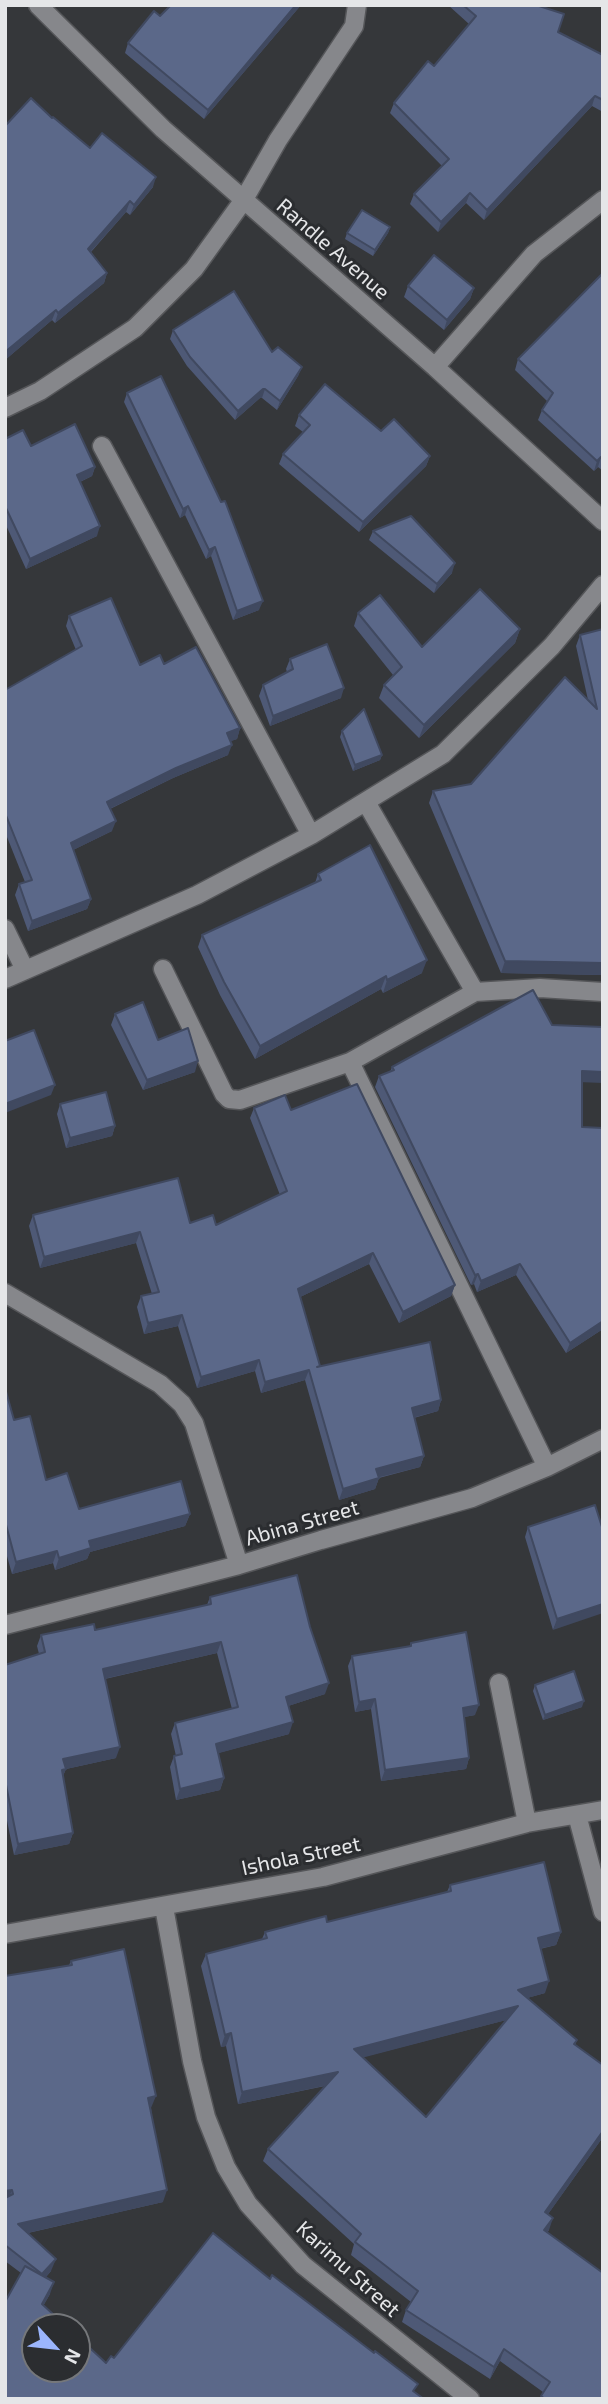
<!DOCTYPE html>
<style>
body{margin:0}
#map{position:relative;width:608px;height:2404px;overflow:hidden;background:#35373a;font-family:"Exo 2",sans-serif}
canvas{display:block}
.frame{position:absolute;inset:0;border:7px solid #e5e6e8;pointer-events:none}
.north{position:absolute;left:21px;top:2313px;width:70px;height:70px;box-sizing:border-box;background:#2b2d30;border:2px solid #75777a;border-radius:50%;rotate:117deg;font-size:19px;font-weight:700;line-height:28px;text-align:center;color:#e5e6e8}
.north::after{content:'';display:block;margin:auto;width:24px;height:32px;background:#9bb5fd;clip-path:polygon(50% 0,100% 100%,50% 72%,0 100%)}
</style>
<div id="map">
<canvas width="608" height="2404"></canvas>
<div class="frame"></div>
<div class="north">N</div>
</div>
<script>
const c = document.querySelector('canvas').getContext('2d');
c.lineJoin = 'round';
function shape(rows) {
  const path = new Path2D();
  for (const r of rows) {
    path.moveTo(r[0], r[1]);
    for (let i = 2; i < r.length; i += 2) path.lineTo(r[i], r[i + 1]);
  }
  return path;
}
function trace(path, color, width, dash) {
  c.strokeStyle = color;
  c.lineWidth = width;
  c.lineCap = dash ? 'butt' : 'round';
  c.setLineDash(dash || []);
  c.stroke(path);
}
function fill(path, color) {
  c.fillStyle = color;
  c.fill(path, 'evenodd');
}
function write(font, color, halo, rows, align = 'center') {
  c.font = font + ' "Exo 2",sans-serif';
  c.lineWidth = 6;
  c.setLineDash([]);
  c.textBaseline = 'middle';
  c.strokeStyle = halo;
  c.fillStyle = color;
  for (const [text, x, y, turn = 0] of rows) {
    c.save();
    c.translate(x, y);
    c.rotate((+turn || 0) * Math.PI / 180);
    c.textAlign = isNaN(turn) ? turn : align;
    if (halo) c.strokeText(text, 0, 0);
    c.fillText(text, 0, 0);
    c.restore();
  }
}
const minor = shape([
 [38,5,163,129,435,367,603,521],
 [435,367,534,254,603,200],
 [5,408,40,391,135,328,194,269,243,201,278,140,354,26,357,5],
 [102,446,311,835],
 [366,802,475,992,540,988,603,992],
 [5,929,25,970],
 [163,969,224,1094,229,1099,240,1100,350,1062,475,992],
 [5,979,197,895,311,835,443,754,552,646,603,585],
 [350,1062,547,1467],
 [5,1293,160,1384,182,1404,194,1423,239,1565],
 [5,1625,239,1565,321,1540,472,1498,547,1467,603,1439],
 [499,1683,527,1823],
 [577,1815,603,1912],
 [164,1907,192,2061,206,2117,226,2167,248,2204,303,2265,470,2399],
 [5,1934,323,1877,527,1823,603,1810]
]);
trace(minor, '#555659', 21);
trace(minor, '#86878b', 18);
fill(shape([
 [301,5,204,119,125,53,128,43,160,16],
 [448,5,536,5,558,32,603,55,603,112,592,106,484,220,466,203,438,232,410,204,414,194,442,166,390,113,394,103,434,66,469,24],
 [52,118,90,148,153,187,130,215,126,212,91,252,107,273,104,283,55,323,52,320,5,360,5,126],
 [390,227,388,233,373,256,345,239,347,233],
 [603,273,603,471,598,467,594,471,538,420,542,410,547,401,515,370,518,359],
 [408,286,474,288,470,299,444,330,404,297],
 [173,330,272,352,302,367,298,376,277,410,262,398,260,398,235,420,187,366,170,339],
 [127,393,259,610,233,620,211,556,206,559,185,515,180,518,124,402],
 [299,415,381,431,430,456,426,466,359,532,279,464,283,454,303,432,295,426],
 [5,439,31,446,95,467,92,476,80,482,97,536,26,569,5,523],
 [373,531,452,573,434,593,369,540],
 [358,613,422,647,520,629,515,643,419,738,379,698,384,685,393,675,354,626],
 [69,616,140,665,164,664,240,728,237,739,230,741,228,755,173,778,110,809,112,831,73,850,91,899,87,909,28,931,15,895,19,884,25,882,5,832,5,690,76,650,66,626],
 [603,629,603,975,501,973,429,803,433,791,471,784,588,700,576,646,580,635],
 [290,659,341,698,270,726,259,696,263,685,287,672,286,669],
 [342,731,382,755,380,760,353,771,340,737],
 [318,874,422,973,383,993,381,989,255,1059,220,995,198,947,202,935,315,883],
 [115,1014,158,1040,195,1072,143,1090,111,1025],
 [392,1067,582,1082,582,1127,603,1128,603,1329,566,1353,516,1275,477,1292,474,1284,471,1285,375,1087,379,1076,390,1072],
 [60,1104,115,1126,112,1136,66,1148,57,1114],
 [254,1108,291,1110,455,1285,451,1296,399,1323,369,1264,300,1297,320,1366,441,1400,438,1411,414,1418,424,1456,420,1467,379,1478,375,1489,339,1500,305,1380,261,1393,255,1371,197,1388,178,1326,144,1334,137,1307,141,1296,152,1294,136,1243,40,1268,29,1226,33,1215,216,1225,280,1195,250,1118],
 [5,1388,14,1420,46,1480,79,1509,190,1514,185,1526,90,1552,87,1559,55,1570,53,1563,12,1574,5,1549],
 [528,1527,603,1530,553,1630,525,1537],
 [210,1597,325,1694,288,1706,289,1734,218,1753,224,1778,220,1790,176,1800,170,1767,174,1756,176,1756,171,1734,175,1723,232,1709,217,1653,105,1679,116,1758,66,1769,63,1776,73,1833,69,1844,14,1855,5,1811,5,1665,39,1654,37,1646,41,1635,95,1630,207,1605],
 [411,1643,475,1715,464,1717,469,1758,466,1769,381,1781,371,1709,355,1712,348,1666,352,1656,409,1647],
 [535,1685,582,1707,543,1720,533,1691],
 [450,1885,561,1932,556,1945,540,1949,545,1993,527,1998,577,2040,575,2045,603,2065,603,2137,548,2214,549,2230,547,2233,603,2399,540,2399,543,2392,500,2361,490,2379,402,2322,406,2310,411,2302,351,2255,354,2244,263,2161,268,2149,325,2086,238,2104,226,2046,221,2047,201,1966,206,1954,262,1939,265,1932,327,1922,447,1892],
 [506,2020,426,2117,363,2057],
 [71,1961,151,2108,163,2202,28,2233,51,2271,46,2277,50,2294,43,2306,106,2363,270,2279,415,2392,5,2399,21,2273,5,2261,5,1976,69,1965]
]), '#4e5976');
fill(shape([
 [296,5,301,5,204,119,208,110],
 [595,96,592,106,484,220,487,210],
 [156,177,153,187,130,215,134,205],
 [470,193,466,203,438,232,441,222],
 [130,201,126,212,84,259,88,249],
 [390,227,388,233,373,256,375,250],
 [107,273,104,283,55,323,58,313],
 [474,288,470,299,444,330,447,320],
 [56,310,52,320,5,360,5,352],
 [302,367,298,376,277,410,280,401],
 [263,389,265,389,262,398,260,398,235,420,238,411],
 [430,456,426,466,359,532,363,522],
 [601,457,598,467,594,471,597,461],
 [95,467,92,476,73,485,77,475],
 [188,506,185,515,180,518,183,509],
 [100,526,97,536,26,569,30,559],
 [215,547,211,556,206,559,209,550],
 [455,563,452,573,434,593,437,584],
 [263,601,259,610,233,620,237,611],
 [520,629,515,643,419,738,424,725],
 [344,688,341,698,270,726,273,716],
 [240,728,237,739,224,744,227,733],
 [232,745,228,755,173,778,103,812,107,802,176,768],
 [382,755,380,760,353,771,355,765],
 [116,821,112,831,67,853,71,843],
 [91,899,87,909,28,931,32,921],
 [427,960,422,973,383,993,387,980],
 [505,961,603,963,603,975,501,973],
 [386,976,381,989,255,1059,260,1046],
 [198,1061,195,1072,143,1090,147,1080],
 [582,1071,603,1072,603,1083,578,1082],
 [55,1085,51,1095,5,1113,5,1104],
 [115,1126,112,1136,66,1148,70,1138],
 [140,1232,136,1243,40,1268,44,1257],
 [373,1253,369,1264,294,1300,298,1289],
 [520,1264,516,1275,477,1292,481,1281],
 [478,1274,474,1284,471,1285,475,1275],
 [455,1285,451,1296,399,1323,403,1312],
 [182,1315,178,1326,144,1334,148,1323],
 [603,1321,603,1329,566,1353,570,1343],
 [259,1360,255,1371,197,1388,201,1377],
 [309,1370,305,1380,261,1393,265,1382],
 [441,1400,438,1411,408,1419,412,1408],
 [424,1456,420,1467,372,1479,376,1469],
 [379,1478,375,1489,339,1500,343,1489],
 [190,1514,185,1526,90,1552,87,1559,55,1570,59,1558,89,1541],
 [57,1551,53,1563,12,1574,16,1562],
 [603,1604,603,1613,553,1630,557,1619],
 [221,1642,217,1653,99,1680,103,1669],
 [329,1683,325,1694,282,1708,286,1697],
 [375,1699,371,1709,355,1712,359,1702],
 [584,1701,582,1707,543,1720,545,1715],
 [479,1705,475,1715,459,1718,463,1708],
 [293,1722,289,1734,212,1755,216,1744],
 [120,1747,116,1758,66,1769,61,1780,63,1759],
 [469,1758,466,1769,381,1781,385,1770],
 [224,1778,220,1790,176,1800,180,1789],
 [73,1833,69,1844,14,1855,18,1844],
 [561,1932,556,1945,533,1950,538,1938],
 [549,1981,545,1993,513,2002,518,1990],
 [518,2006,514,2018,350,2061,354,2049],
 [231,2033,226,2046,221,2047,225,2035],
 [338,2072,333,2084,238,2104,242,2092],
 [156,2096,151,2108,144,2110,148,2098],
 [603,2131,603,2137,541,2224,545,2212],
 [12,2190,7,2202,5,2202,5,2191],
 [167,2190,163,2202,14,2236,18,2224],
 [553,2218,549,2230,540,2243,544,2230],
 [56,2259,51,2271,38,2286,42,2274],
 [54,2282,50,2294,37,2317,42,2304],
 [504,2349,500,2361,490,2379,494,2367]
]), '#404960');
const building = shape([
 [171,5,296,5,208,110,128,43,154,11,160,16,171,5],
 [463,5,536,5,564,14,558,32,603,55,603,100,595,96,487,210,470,193,441,222,414,194,449,159,394,103,428,61,434,66,476,16,463,5],
 [31,98,52,118,53,117,90,148,102,133,156,177,134,205,130,201,88,249,107,273,58,313,56,310,5,352,5,126,31,98],
 [362,210,390,227,375,250,347,233,362,210],
 [434,255,474,288,447,320,408,286,434,255],
 [603,273,603,458,601,457,597,461,542,410,553,393,518,359,603,273],
 [234,291,272,352,278,347,302,367,280,401,265,389,263,389,238,411,190,357,173,330,234,291],
 [161,376,221,502,225,501,263,601,237,611,215,547,209,550,188,506,183,509,127,393,161,376],
 [325,384,381,431,394,419,430,456,363,522,283,454,310,425,299,415,325,384],
 [75,424,95,467,77,475,100,526,30,559,5,506,5,439,23,430,31,446,75,424],
 [411,516,455,563,437,584,373,531,411,516],
 [480,589,520,629,424,725,384,685,402,667,358,613,380,595,422,647,480,589],
 [111,598,140,665,160,655,164,664,196,647,240,728,227,733,232,745,176,768,107,802,116,821,71,843,91,899,32,921,19,884,32,880,5,813,5,690,82,646,69,616,111,598],
 [603,629,603,963,505,961,433,791,471,784,565,677,597,709,580,635,603,629],
 [327,644,344,688,273,716,263,685,293,669,290,659,327,644],
 [364,709,382,755,355,765,342,731,364,709],
 [370,845,427,960,387,980,386,976,260,1046,224,982,202,935,321,880,318,874,370,845],
 [533,990,552,1025,603,1027,603,1072,582,1071,582,1127,603,1128,603,1321,570,1343,520,1264,481,1281,478,1274,475,1275,379,1076,394,1070,392,1067,533,990],
 [143,1002,158,1040,188,1028,198,1061,147,1080,115,1014,143,1002],
 [34,1030,55,1085,5,1104,5,1041,34,1030],
 [357,1084,455,1285,403,1312,373,1253,298,1289,320,1366,317,1367,430,1342,441,1400,412,1408,424,1456,376,1469,379,1478,343,1489,309,1370,265,1382,259,1360,201,1377,182,1315,148,1323,141,1296,159,1292,140,1232,44,1257,33,1215,178,1178,190,1223,213,1215,216,1225,287,1191,254,1108,285,1095,291,1110,357,1084],
 [106,1092,115,1126,70,1138,60,1104,106,1092],
 [5,1388,14,1420,30,1416,46,1480,67,1473,79,1509,181,1481,190,1514,89,1541,91,1548,59,1558,57,1551,16,1562,5,1521,5,1388],
 [595,1505,603,1530,603,1604,557,1619,528,1527,595,1505],
 [297,1575,310,1627,329,1683,286,1697,293,1722,216,1744,224,1778,180,1789,174,1756,182,1754,175,1723,238,1707,221,1642,103,1669,120,1747,63,1759,66,1769,62,1770,73,1833,18,1844,5,1780,5,1665,45,1652,41,1635,94,1624,95,1630,211,1604,210,1597,297,1575],
 [466,1632,479,1705,463,1708,469,1758,385,1770,375,1699,359,1702,352,1656,411,1646,411,1643,466,1632],
 [574,1671,584,1701,545,1715,535,1685,574,1671],
 [544,1862,561,1932,538,1938,549,1981,518,1990,577,2040,574,2044,603,2065,603,2131,545,2212,553,2218,544,2230,603,2273,603,2399,545,2399,541,2396,550,2382,504,2349,494,2367,406,2310,418,2291,355,2242,361,2234,268,2149,338,2072,242,2092,231,2033,225,2035,206,1954,267,1938,265,1932,326,1916,327,1922,451,1891,450,1885,544,1862],
 [518,2006,426,2117,354,2049,518,2006],
 [124,1949,156,2096,148,2098,167,2190,18,2224,56,2259,42,2274,5,2245,5,2198,13,2194,12,2190,5,2191,5,1976,72,1965,71,1961,124,1949],
 [213,2233,270,2279,272,2275,374,2353,375,2351,418,2384,413,2391,424,2399,5,2399,5,2302,25,2266,54,2282,42,2304,67,2327,35,2327,35,2369,77,2369,77,2336,106,2363,111,2356,114,2358,213,2233]
]);
fill(building, '#5b6889');
trace(building, '#404960', 2);
write('21px', '#e5e6e8', '#2b2d30', [
 ["Randle Avenue",333,249,41],
 ["Abina Street",302,1523,-16],
 ["Ishola Street",301,1856,-12],
 ["Karimu Street",348,2269,42]
]);
</script>
